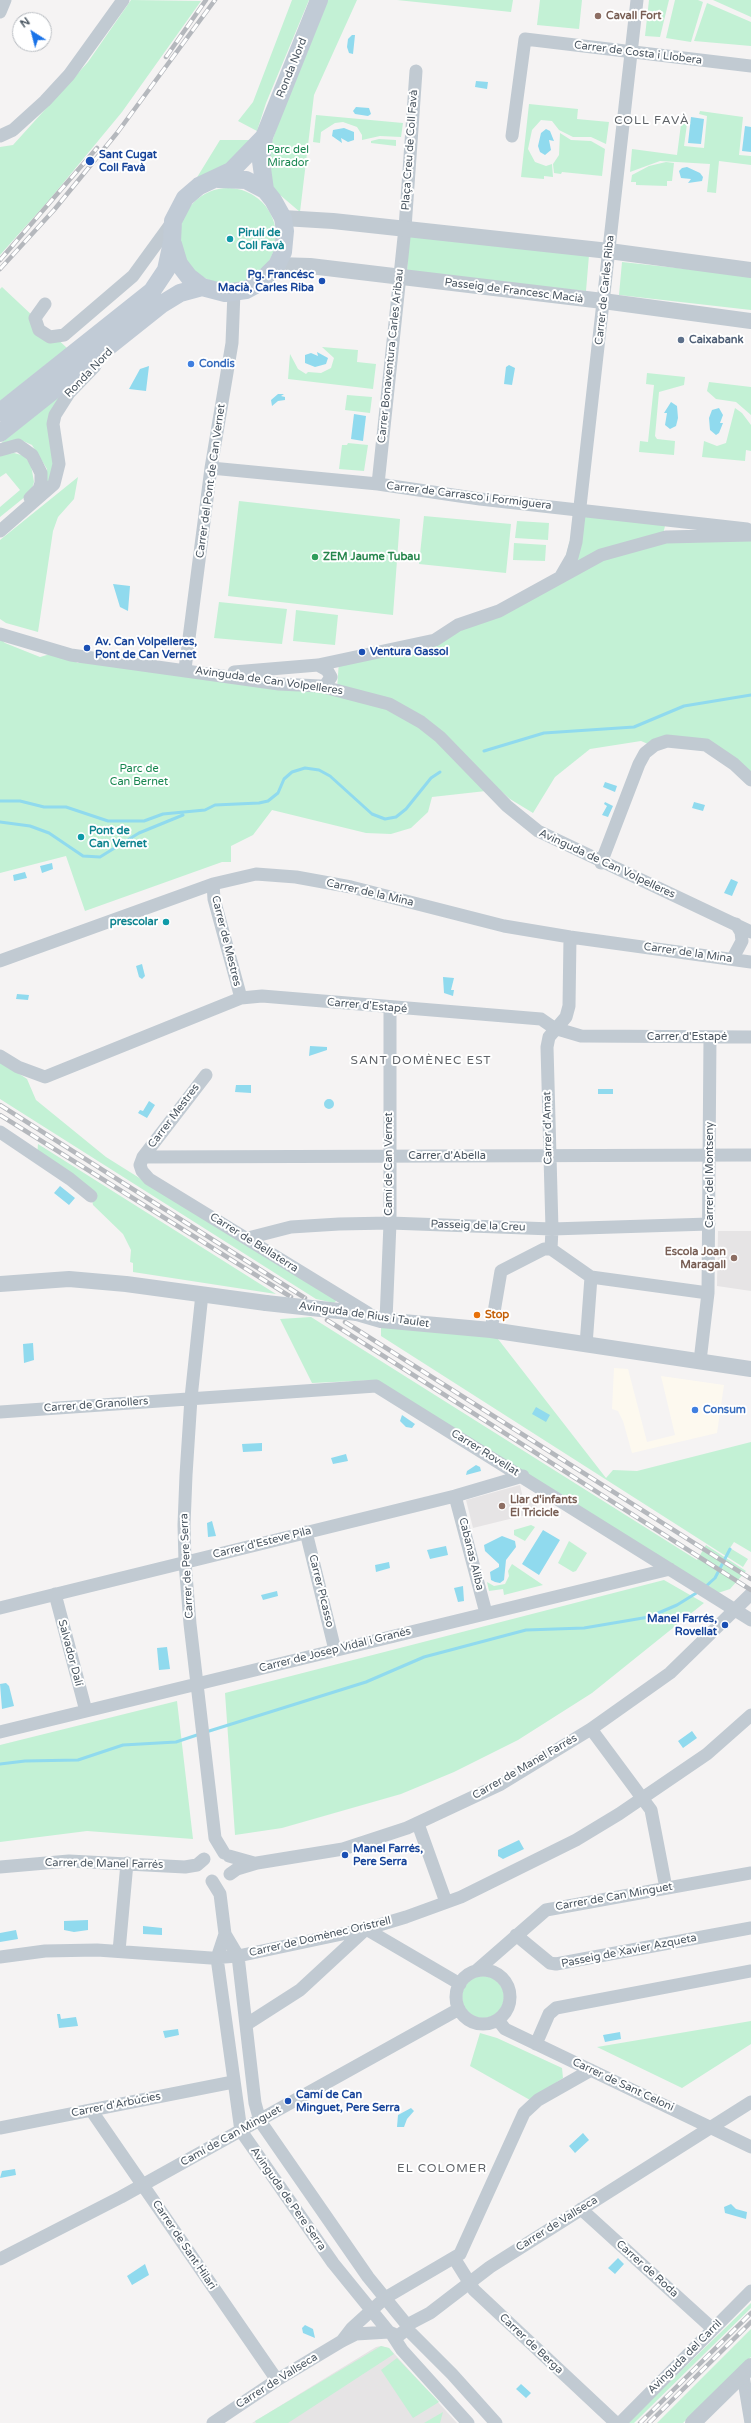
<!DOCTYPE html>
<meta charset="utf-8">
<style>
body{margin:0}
#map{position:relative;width:751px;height:2423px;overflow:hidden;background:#f5f3f3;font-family:"Varela Round",sans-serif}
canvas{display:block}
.north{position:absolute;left:12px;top:12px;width:40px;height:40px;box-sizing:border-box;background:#fff;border:1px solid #b7bbc0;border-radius:50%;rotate:324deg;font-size:11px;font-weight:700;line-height:16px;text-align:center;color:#4a5661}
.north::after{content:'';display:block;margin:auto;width:14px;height:18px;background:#1a73e8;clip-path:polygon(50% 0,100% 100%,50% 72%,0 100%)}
</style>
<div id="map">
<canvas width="751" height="2423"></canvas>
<div class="north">N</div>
</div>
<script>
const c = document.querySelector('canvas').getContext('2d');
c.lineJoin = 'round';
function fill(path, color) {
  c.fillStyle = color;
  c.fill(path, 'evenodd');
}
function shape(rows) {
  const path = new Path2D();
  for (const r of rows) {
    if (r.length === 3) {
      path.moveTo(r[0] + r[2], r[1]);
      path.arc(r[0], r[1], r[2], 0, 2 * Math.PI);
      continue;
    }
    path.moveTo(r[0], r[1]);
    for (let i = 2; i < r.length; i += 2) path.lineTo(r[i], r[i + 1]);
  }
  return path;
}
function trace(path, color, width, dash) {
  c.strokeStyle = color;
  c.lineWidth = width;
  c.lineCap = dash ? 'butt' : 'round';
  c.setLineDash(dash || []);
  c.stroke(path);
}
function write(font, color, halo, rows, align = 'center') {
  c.font = font + ' "Varela Round",sans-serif';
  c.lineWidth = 4;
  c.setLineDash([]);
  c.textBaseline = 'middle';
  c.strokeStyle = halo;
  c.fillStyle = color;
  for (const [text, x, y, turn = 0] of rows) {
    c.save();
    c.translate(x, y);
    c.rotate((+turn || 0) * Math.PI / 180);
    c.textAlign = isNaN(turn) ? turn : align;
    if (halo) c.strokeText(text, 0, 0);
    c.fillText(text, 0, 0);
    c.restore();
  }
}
fill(shape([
 [614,1368,628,1369,647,1442,675,1435,661,1376,724,1385,717,1433,632,1453,623,1421,618,1411,612,1409]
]), '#fdf9ef');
fill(shape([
 [718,1231,751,1231,751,1291,717,1286],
 [520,1485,523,1498,534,1497,538,1512,473,1528,466,1500],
 [381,2346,389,2348,457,2423,252,2423,376,2347]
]), '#e6e4e5');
fill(shape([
 [131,0,201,1,122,112,50,199,0,255,0,147,13,145,88,62],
 [292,0,309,0,266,103,257,131,238,121,253,102],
 [319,0,357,0,314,95,300,212,273,189,268,154],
 [397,0,513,0,511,12],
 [540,0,582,0,579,29,537,25],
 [649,0,669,0,660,37,645,36],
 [675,0,698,0,703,2,691,42,666,38],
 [713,0,751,0,751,17],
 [707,3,751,22,751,46,694,41],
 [529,104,578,109,577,119,609,122,606,144,591,137,573,137,559,130,552,121,541,120,532,130,528,149,535,162,546,166,552,164,553,177,544,176,544,179,521,177],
 [700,111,743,117,739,155,751,156,751,165,719,161,716,193,707,192,710,164,660,161,630,172,632,149,677,155,681,124,687,124,684,146,704,148,707,116,699,114],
 [316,115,403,123,401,137,380,136,362,140,362,135,357,127,343,122,335,123,321,132,320,143,313,142],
 [560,133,571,140,591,141,605,149,602,176,562,172,561,174,554,173,553,164,559,155],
 [379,139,396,140,396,146,371,143,371,141],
 [220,140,254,140,228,163,196,179],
 [666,162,674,163,672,181,667,181,667,186,636,185,636,182,631,182,632,175,649,166],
 [228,236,48],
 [409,235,589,255,586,291,407,273],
 [622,262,751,276,751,310,619,295],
 [2,287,67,348,0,401,0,289],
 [322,347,358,350,357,362,376,364,373,389,288,379,290,354,298,369,306,374,308,372,321,373,331,368,334,358],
 [647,373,685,377,684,385,659,392,655,436,657,439,675,441,674,455,639,452,640,441,648,442,654,385,646,384],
 [709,382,751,387,751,415,736,402,716,399,707,391],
 [62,394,53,468,51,478,44,485,47,469,32,445,23,441,0,444],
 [347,395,372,397,370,413,345,410],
 [735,408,742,413,751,425,751,451,746,450,745,461,702,457,704,441,717,446,726,443],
 [348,443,368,445,364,471,339,469,342,445,347,445],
 [14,453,25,456,31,465,34,482,31,492,0,517,0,507,20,490,6,473,0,477,0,455],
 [78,477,74,499,58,517,53,531,38,632,6,623,0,619,0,540],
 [239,501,400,519,393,615,228,596],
 [578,509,665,526,663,534,751,535,751,780,707,745,648,744,641,741,590,749,555,777,533,813,510,799,495,786,486,791,432,797,428,812,411,828,391,834,366,833,272,810,253,835,231,846,231,862,222,862,85,911,66,856,0,873,0,638,5,643,40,657,57,652,78,663,85,657,337,689,339,661,435,639,561,575],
 [424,516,511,524,506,573,419,564],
 [517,521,549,523,548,540,515,538],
 [514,543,546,545,545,561,513,560],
 [219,602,287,609,282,644,214,638],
 [296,610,338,615,335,645,293,641],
 [0,1061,27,1079,36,1100,106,1157,270,1260,338,1299,334,1303,316,1299,0,1099],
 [38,1144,276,1294,133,1272,133,1263,130,1262,131,1250,123,1234,93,1205,91,1196,37,1156],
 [311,1317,697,1560,706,1545,746,1571,730,1589,715,1594,376,1380,312,1383,280,1319],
 [381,1320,491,1330,606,1478,613,1470,637,1471,751,1442,751,1552,734,1542,730,1548,748,1559,743,1567,381,1336],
 [531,1525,535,1527,525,1541,514,1535,514,1530],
 [569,1541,587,1553,576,1571,573,1572,558,1563],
 [512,1564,543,1585,504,1595,503,1589,489,1591,487,1582,494,1586,505,1584,509,1576,508,1571],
 [664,1580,704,1603,592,1693,518,1740,454,1772,401,1794,282,1828,235,1835,225,1693],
 [177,1701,193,1839,87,1831,0,1842,0,1745],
 [483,1997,21],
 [751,2021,751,2044,682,2088,597,2047],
 [480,2033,497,2038,562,2068,563,2078,530,2100,470,2066],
 [751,2303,751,2308,634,2423,627,2423],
 [751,2329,751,2357,683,2423,657,2423],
 [381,2346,389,2348,394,2354,288,2423,256,2423,255,2421],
 [397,2358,439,2402,413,2418,381,2370],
 [443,2412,440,2423,424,2423]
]), '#c3f1d5');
fill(shape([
 [352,35,355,35,353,54,349,53,347,47,348,39],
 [476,81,488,82,487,89,475,87],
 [356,107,369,108,371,114,368,116,355,114,353,111],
 [691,117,704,119,701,144,688,143],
 [745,126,751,127,751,152,742,151],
 [344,128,354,132,354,140,348,142,341,138,342,143,332,136,333,130],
 [546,129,550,131,554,141,549,140,551,150,545,155,540,152,538,146,541,133],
 [687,167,700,173,703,177,702,181,688,183,691,179,681,178,679,171,682,168],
 [317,352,328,358,326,364,315,367,305,363,305,355,311,353,318,356],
 [509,365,515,368,512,385,504,384,506,367],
 [149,366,146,391,129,389,140,369],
 [278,394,284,394,281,396,285,397,285,400,278,401,272,406,271,400],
 [671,402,677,406,678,418,676,426,670,429,665,425,667,413,664,413],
 [719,408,723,415,720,423,723,423,719,433,716,435,710,430,709,418,712,410],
 [354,414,366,416,363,441,351,439],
 [113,584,130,586,128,611,120,607],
 [605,782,617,786,615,792,603,787],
 [605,802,613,806,608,817,602,815,607,806,604,804],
 [694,802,705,805,703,811,692,808],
 [52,863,53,869,42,873,40,866],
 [25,872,27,878,14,881,13,875],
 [731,879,738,882,732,896,724,893],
 [142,964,145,976,142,979,139,977,136,966],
 [443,977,454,978,451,990,454,990,453,996,444,993],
 [17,994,29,995,28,1000,16,999],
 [310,1046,327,1047,327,1050,309,1056],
 [236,1085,251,1085,251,1093,235,1092],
 [598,1089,613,1089,613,1094,598,1094],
 [329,1104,5],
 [149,1101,155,1105,147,1118,138,1113,140,1110,143,1111],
 [60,1186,75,1198,69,1205,54,1193],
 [33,1343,34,1360,24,1363,23,1344],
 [536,1407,550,1415,546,1422,532,1414],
 [402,1415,415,1424,412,1428,406,1427,400,1421],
 [262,1443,262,1451,243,1452,242,1444],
 [346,1454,348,1461,333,1464,331,1458],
 [476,1465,480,1467,481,1471,466,1475,467,1471],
 [212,1521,216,1536,208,1537,207,1523],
 [543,1530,560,1540,539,1575,522,1564],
 [502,1536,515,1541,516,1547,506,1560,504,1580,500,1583,495,1582,491,1580,490,1572,499,1567,499,1564,485,1551,484,1545],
 [446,1546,448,1555,430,1559,427,1550],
 [389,1562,390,1568,376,1572,375,1565],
 [463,1586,464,1601,458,1602,454,1588],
 [277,1591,278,1596,263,1600,261,1595],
 [167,1647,170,1669,159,1670,157,1648],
 [6,1683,9,1686,14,1706,2,1709,0,1684],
 [692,1731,697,1738,683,1748,678,1741],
 [519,1840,524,1849,503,1859,498,1856,498,1850],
 [88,1920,88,1930,74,1932,64,1930,64,1921],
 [143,1926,162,1928,162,1935,143,1934],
 [16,1930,18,1939,0,1942,0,1933],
 [57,2014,60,2014,61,2019,76,2017,78,2026,59,2028],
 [178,2029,179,2035,165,2038,163,2031],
 [620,2032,621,2039,605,2042,603,2035],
 [411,2108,414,2111,407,2119,404,2127,397,2127,398,2115],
 [583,2133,589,2140,575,2153,569,2146],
 [15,2169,16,2175,0,2178,2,2171],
 [731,2204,736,2209,747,2212,746,2219,725,2213,724,2207],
 [618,2258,624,2264,615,2274,608,2268],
 [145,2264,149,2275,132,2285,127,2276],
 [305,2325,313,2329,315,2338,303,2333,302,2328],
 [521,2384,531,2393,526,2398,516,2389]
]), '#90daee');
trace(shape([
 [484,751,544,733,634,727,684,706,751,695],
 [0,801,20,801,44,807,66,807,108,821,144,821,163,814,205,810,215,805,259,803,268,801,278,793,284,779,292,772,305,768,319,770,330,776,372,814,385,819,396,817,406,809,431,778,440,772],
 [0,822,30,826,49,833,83,856,100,857,139,833,183,815],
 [704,1588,715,1578,730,1549],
 [206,1732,366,1682,424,1657,526,1630,584,1628,649,1617,677,1605,698,1592],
 [0,1764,25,1761,78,1760,123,1745,176,1742,200,1734]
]), '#90daee', 3);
trace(shape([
 [0,12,5,0],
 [0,136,13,130,45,101,69,75,123,0],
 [512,136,525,39,751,66],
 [45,304,35,318,39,330,50,337,64,335,133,276,173,221],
 [0,450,18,445,32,455,41,473,41,483,39,489,30,498],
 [211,468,378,484,480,499,747,529],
 [378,484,405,228,416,71],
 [0,531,54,484,59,464,53,424,55,415,69,393,95,366],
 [561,576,572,557,576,542,637,0],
 [0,634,71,655,279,684,320,686,389,704,421,722,440,737,507,806,538,831,751,932],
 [318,665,327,670,331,677,324,687],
 [185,669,211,468,232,343,234,292],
 [234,672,318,665,435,640,458,625,499,611,601,555,666,537,751,535],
 [601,863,639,764,645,753,655,745,667,741,706,745,734,764,751,780],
 [213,884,214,899,241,998],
 [733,958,742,941,741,932,736,924],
 [0,961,213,884,256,874,296,877,351,887,504,926,570,937,751,962],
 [0,1056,18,1067,45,1077,241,998,262,996,541,1019,554,1028,581,1036,751,1037],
 [206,1075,143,1157,140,1165,142,1171,149,1179,368,1313],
 [0,1132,70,1179,91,1196],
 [143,1157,751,1155],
 [248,1238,291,1227,339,1224,390,1223,552,1229,709,1224],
 [551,1249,552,1229,547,1047,549,1037,566,1017,569,1006,570,937],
 [591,1277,708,1293],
 [202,1294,191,1398,186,1475,184,1525,185,1562,190,1624,215,1838,224,1853],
 [386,1320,390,1223,390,1008],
 [491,1330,501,1271,544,1249,551,1249,591,1277,586,1345],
 [700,1361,708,1293,710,1037],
 [0,1412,376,1386,751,1620],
 [455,1496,486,1613],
 [306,1532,335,1650],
 [55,1594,86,1711],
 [0,1608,455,1496,523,1476],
 [591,1729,651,1810,666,1888],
 [0,1732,670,1569],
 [418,1824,446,1902],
 [229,1856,254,1863],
 [0,1867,69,1861,185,1867,197,1865,204,1859],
 [230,1874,237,1869,257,1863,343,1849,407,1828,501,1784,591,1729,670,1673,751,1594],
 [212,1881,220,1894,225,1934,217,1958,241,2131,333,2263,389,2332,398,2336,407,2329,407,2325,368,2277,260,2121,255,2103,238,1956,225,1934],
 [516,1935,550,1963,556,1964,751,1928],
 [119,1951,127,1863],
 [0,1957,45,1951,97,1950,211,1958,238,1956,366,1929,406,1917,461,1897,576,1840,619,1814,707,1754,751,1715],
 [483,1997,27],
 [476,1971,546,1910,751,1873],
 [498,2020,505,2029,751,2147],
 [247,2024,300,1990,366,1929,460,1984],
 [536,2044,549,2014,556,2008,751,1971],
 [91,2110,277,2380],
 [0,2128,233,2082],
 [581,2209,713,2329],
 [454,2258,474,2290,616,2423],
 [0,2259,121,2197,459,2009],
 [407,2325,430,2313,490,2267,751,2102],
 [407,2329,452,2374,496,2423],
 [393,2336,402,2350,468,2423],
 [342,2341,352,2328,385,2298,460,2254,524,2113,538,2100,591,2070],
 [743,2375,751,2423],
 [213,2423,277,2380,342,2341,356,2334,389,2332],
 [620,2423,751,2291]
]), '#c1cad2', 13);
trace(shape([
 [283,218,333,221,609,251,751,270],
 [277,265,310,266,603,301,751,321],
 [0,1284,69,1279,126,1284,266,1303],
 [357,1313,381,1320,491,1330,751,1369],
 [693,2423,751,2366]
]), '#c1cad2', 16);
trace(shape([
 [265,190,261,161,264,137,319,0],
 [173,244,179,264,189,277,202,287,225,293,246,290,259,283,277,265,283,252,285,231,283,218,273,200,265,190,246,180,218,179],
 [0,412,152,291,166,270,172,242,173,221,185,198,199,186,231,171,264,137],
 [0,433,162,304,180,293,202,287]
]), '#c1cbd6', 18);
const rail = shape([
 [166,57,206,0],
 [0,260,97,148],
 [0,269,54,210,117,133,215,0],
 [0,1105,305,1298],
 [0,1115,291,1297],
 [327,1320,751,1590],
 [345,1322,751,1579],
 [640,2423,751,2313],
 [649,2423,751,2322]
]);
trace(rail, '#b5b8bd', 4.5);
trace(rail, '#fff', 3, [9]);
trace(shape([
 [266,1303,357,1313]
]), '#c1cad2', 16);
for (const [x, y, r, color] of [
 [598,16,4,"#8d6e63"],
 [90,161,5,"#1a4fb4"],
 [230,239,4,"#0f9aa8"],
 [322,281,4,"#1a4fb4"],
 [681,340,4,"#5c6f8a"],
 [191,364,4,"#3f7fe0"],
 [315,557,4,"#2e9e5b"],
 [87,648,4,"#1a4fb4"],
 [362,652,4,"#1a4fb4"],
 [81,837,4,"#0f9aa8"],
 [166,922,4,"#0f9aa8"],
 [734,1258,4,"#8d6e63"],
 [477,1315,4,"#e8710a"],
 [695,1410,4,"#3f7fe0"],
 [502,1506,4,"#8d6e63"],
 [725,1625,4,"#1a4fb4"],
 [345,1855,4,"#1a4fb4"],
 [288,2101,4,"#1a4fb4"]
]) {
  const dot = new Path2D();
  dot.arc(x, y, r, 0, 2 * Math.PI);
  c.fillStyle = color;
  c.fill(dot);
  trace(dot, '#fff', 1.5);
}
write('bold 11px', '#785e54', '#fff', [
 ["Cavall Fort",606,16],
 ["Escola Joan",726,1252,"right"],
 ["Maragall",726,1265,"right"],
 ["Llar d'infants",510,1500],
 ["El Tricicle",510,1513]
], 'left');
write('11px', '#4a5661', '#fff', [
 ["Carrer de Costa i Llobera",638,53,7],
 ["Ronda Nord",292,68,-68],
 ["Plaça Creu de Coll Favà",410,150,-86],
 ["Carrer de Carles Riba",605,290,-84],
 ["Passeig de Francesc Macià",514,291,7],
 ["Carrer Bonaventura Carles Aribau",391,356,-84],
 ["Ronda Nord",89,373,-46],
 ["Carrer del Pont de Can Vernet",211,481,-82],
 ["Carrer de Carrasco i Formiguera",469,496,7],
 ["Avinguda de Can Volpelleres",269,681,8],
 ["Avinguda de Can Volpelleres",607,864,25],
 ["Carrer de la Mina",370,893,13],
 ["Carrer de Mestres",226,941,76],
 ["Carrer de la Mina",688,953,8],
 ["Carrer d'Estapé",367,1006,5],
 ["Carrer d'Estapé",687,1037],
 ["Carrer Mestres",174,1116,-53],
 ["Carrer d'Amat",548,1128,-91],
 ["Carrer d'Abella",447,1156],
 ["Camí de Can Vernet",389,1164,-90],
 ["Carrer del Montseny",710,1175,-90],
 ["Passeig de la Creu",478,1226,2],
 ["Carrer de Bellaterra",254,1243,32],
 ["Avinguda de Rius i Taulet",364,1315,8],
 ["Carrer de Granollers",96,1405,-4],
 ["Carrer Rovellat",485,1453,32],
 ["Carrer d'Esteve Pila",262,1543,-14],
 ["Cabanas Aliba",471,1554,76],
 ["Carrer de Pere Serra",187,1566,-93],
 ["Carrer Picasso",321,1591,76],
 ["Carrer de Josep Vidal i Granés",335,1650,-14],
 ["Salvador Dalí",70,1653,75],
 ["Carrer de Manel Farrés",525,1767,-30],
 ["Carrer de Manel Farrés",104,1864,1],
 ["Carrer de Can Minguet",614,1897,-10],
 ["Carrer de Domènec Oristrell",320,1937,-13],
 ["Passeig de Xavier Azqueta",629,1951,-11],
 ["Carrer de Sant Celoni",623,2085,25],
 ["Carrer d'Arbúcies",116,2105,-11],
 ["Camí de Can Minguet",231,2136,-29],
 ["Avinguda de Pere Serra",288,2199,55],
 ["Carrer de Vallseca",557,2224,-32],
 ["Carrer de Sant Hilari",184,2245,56],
 ["Carrer de Roda",647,2269,42],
 ["Carrer de Berga",531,2344,43],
 ["Avinguda del Carril",685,2357,-45],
 ["Carrer de Vallseca",277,2381,-32]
]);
write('11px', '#17864f', '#fff', [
 ["Parc del",288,150],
 ["Mirador",288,163],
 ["Parc de",139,769],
 ["Can Bernet",139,782]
]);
write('bold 11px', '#164399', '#fff', [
 ["Sant Cugat",99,155],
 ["Coll Favà",99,168],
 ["Pg. Francésc",314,275,"right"],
 ["Macià, Carles Riba",314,288,"right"],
 ["Av. Can Volpelleres,",95,642],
 ["Pont de Can Vernet",95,655],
 ["Ventura Gassol",370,652],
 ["Manel Farrés,",717,1619,"right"],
 ["Rovellat",717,1632,"right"],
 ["Manel Farrés,",353,1849],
 ["Pere Serra",353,1862],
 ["Camí de Can",296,2095],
 ["Minguet, Pere Serra",296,2108]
], 'left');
write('bold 11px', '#0d838f', '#fff', [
 ["Pirulí de",238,233],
 ["Coll Favà",238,246],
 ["Pont de",89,831],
 ["Can Vernet",89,844],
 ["prescolar",158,922,"right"]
], 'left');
write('bold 11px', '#4e5e75', '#fff', [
 ["Caixabank",689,340]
], 'left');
write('bold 11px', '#366cbe', '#fff', [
 ["Condis",199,364],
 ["Consum",703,1410]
], 'left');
write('bold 11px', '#27864d', '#fff', [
 ["ZEM Jaume Tubau",323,557]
], 'left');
write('bold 11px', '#c56008', '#fff', [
 ["Stop",485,1315]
], 'left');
c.letterSpacing = '1px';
write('12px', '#5f6368', '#fff', [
 ["COLL FAVÀ",652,121],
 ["SANT DOMÈNEC EST",421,1061],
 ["EL COLOMER",442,2169]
]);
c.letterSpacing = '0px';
</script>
